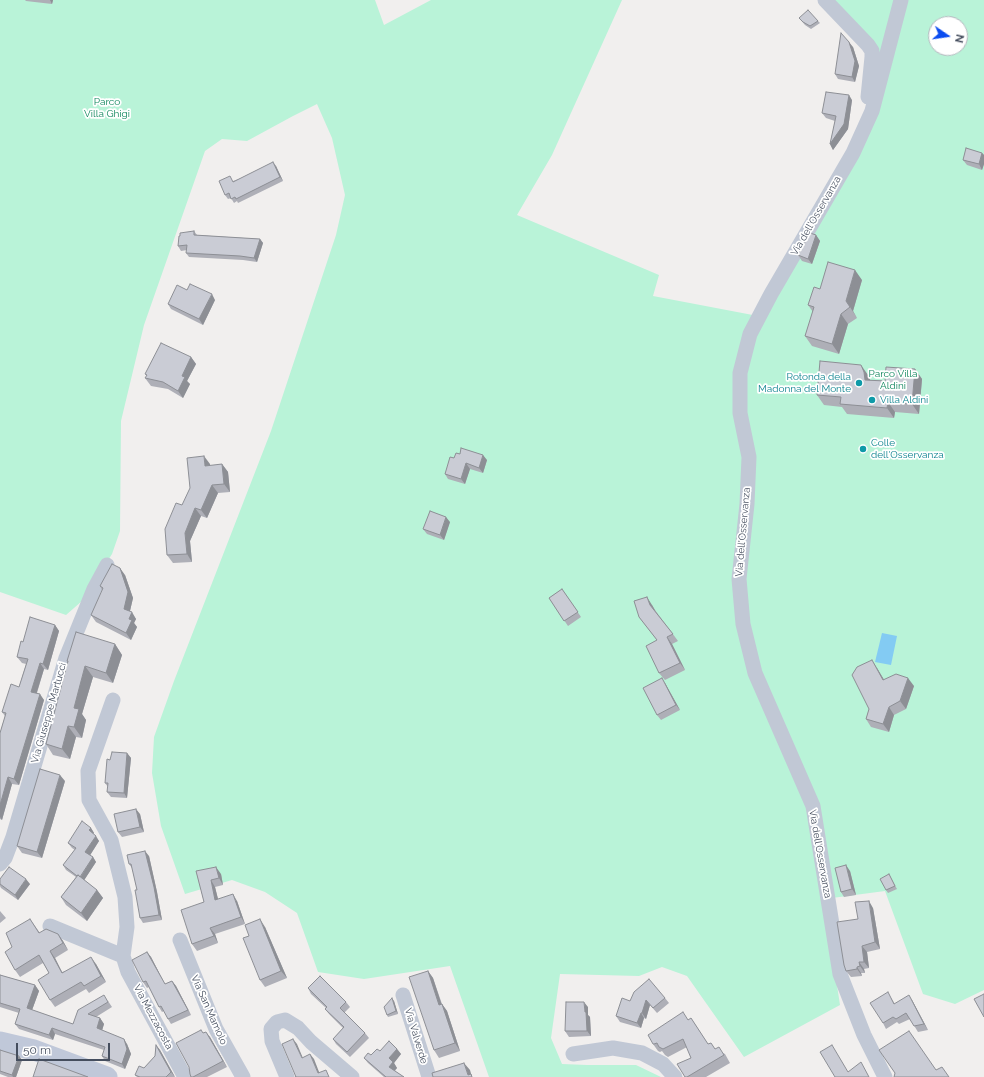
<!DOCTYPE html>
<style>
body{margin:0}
#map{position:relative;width:984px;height:1077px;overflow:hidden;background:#f1efee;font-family:Raleway,sans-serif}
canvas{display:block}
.north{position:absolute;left:928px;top:16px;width:40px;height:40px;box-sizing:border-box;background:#fff;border:1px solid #b5b8bf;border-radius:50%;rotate:103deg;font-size:11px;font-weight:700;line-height:16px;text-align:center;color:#454e5e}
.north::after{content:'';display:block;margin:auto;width:14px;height:18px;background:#0a4cf0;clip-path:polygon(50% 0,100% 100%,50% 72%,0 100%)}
.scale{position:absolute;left:16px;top:1043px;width:94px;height:18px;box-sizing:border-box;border:2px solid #454e5e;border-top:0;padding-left:5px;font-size:12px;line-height:14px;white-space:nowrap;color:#454e5e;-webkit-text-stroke:3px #fff;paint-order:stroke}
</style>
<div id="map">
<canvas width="984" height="1077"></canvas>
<div class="north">N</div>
<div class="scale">50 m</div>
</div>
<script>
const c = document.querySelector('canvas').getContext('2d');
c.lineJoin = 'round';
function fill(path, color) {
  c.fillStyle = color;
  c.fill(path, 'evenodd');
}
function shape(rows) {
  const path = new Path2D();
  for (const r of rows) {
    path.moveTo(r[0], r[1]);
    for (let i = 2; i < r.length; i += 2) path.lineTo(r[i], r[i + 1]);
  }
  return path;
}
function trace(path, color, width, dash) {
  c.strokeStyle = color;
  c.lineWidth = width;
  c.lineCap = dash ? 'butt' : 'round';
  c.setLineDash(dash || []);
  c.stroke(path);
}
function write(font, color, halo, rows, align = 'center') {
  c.font = font + ' Raleway,sans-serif';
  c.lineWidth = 3.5;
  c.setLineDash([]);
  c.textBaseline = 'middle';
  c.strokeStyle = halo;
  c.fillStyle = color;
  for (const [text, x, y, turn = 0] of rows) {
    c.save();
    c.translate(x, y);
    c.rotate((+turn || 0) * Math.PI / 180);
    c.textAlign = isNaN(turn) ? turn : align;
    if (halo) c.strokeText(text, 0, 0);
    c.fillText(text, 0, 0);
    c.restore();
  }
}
fill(shape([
 [0,0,375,0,384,25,431,0,622,0,552,155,517,215,659,275,653,296,758,316,870,115,874,57,820,0,984,0,984,990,955,1004,923,994,885,891,832,898,824,901,840,1005,744,1057,687,976,662,967,639,976,560,974,551,1038,562,1064,587,1065,636,1065,661,1077,489,1077,450,966,364,979,318,972,297,913,265,892,232,880,185,894,161,826,152,773,154,737,174,681,271,431,336,235,345,195,332,138,317,104,293,116,247,141,222,139,205,151,144,325,121,421,120,531,112,554,82,601,66,615,0,592],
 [936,24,960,24,960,48,936,48]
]), '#b9f3d8');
fill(shape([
 [882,633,897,636,891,665,875,662]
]), '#83cbf3');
trace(shape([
 [825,0,868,45,872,51,872,57,868,97],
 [113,700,88,771,89,800,111,840,125,897,127,927,123,956,128,972,185,1077],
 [0,864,5,858,13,837,66,658,94,589,107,565],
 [50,926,123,956],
 [180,940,216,1029,243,1077],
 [403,995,429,1077],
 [573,1054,613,1048,642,1053,663,1064,675,1077],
 [287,1077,272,1041,271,1029,277,1022,285,1020,298,1028,311,1042,352,1077],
 [885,1077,864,1035,840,974,813,806,755,673,743,624,739,579,747,504,749,457,740,413,740,373,750,334,771,294,853,153,872,111,901,0]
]), '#c1c8d5', 15);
trace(shape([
 [0,1042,34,1050,107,1077]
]), '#c0c8d9', 21);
fill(shape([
 [25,0,53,0,52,4,26,1],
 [799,18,818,21,820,23,811,29,805,25],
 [853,47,859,66,855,82,838,79,835,74],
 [852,100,848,129,833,150,830,144,835,121,826,118,822,113],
 [982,153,984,155,984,164,982,170,967,165,963,160],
 [276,166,283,181,238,203,237,201,234,203,231,198,228,199,225,195,233,181],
 [194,231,197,235,260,239,263,243,257,262,243,260,189,257,186,253,187,250,181,251,178,246,180,236],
 [816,235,820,241,812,264,802,261,798,255],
 [862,280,853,311,857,318,848,324,839,354,812,346,805,336,813,312,808,305,820,289],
 [215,300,203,325,171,309,168,304],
 [191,357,196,364,187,381,190,384,183,398,168,389,151,386,145,378,147,376,145,374],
 [915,369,922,379,919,414,895,412,894,418,847,414,842,407,824,405,817,395,868,375,870,380,885,381],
 [460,454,487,460,483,473,470,469,465,484,448,479,445,474,454,458],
 [210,464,210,466,222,464,228,472,230,492,218,493,207,518,201,516,190,541,192,562,173,563,167,555,182,505],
 [450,522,444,540,427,534,423,529],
 [125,575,133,598,130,611,136,619,134,623,137,627,131,640,96,622,91,615,102,590,100,586],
 [562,589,581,617,568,626,549,598],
 [652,605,655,610,678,641,672,644,685,670,665,680,659,673,657,640,639,617],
 [55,625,59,631,48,670,44,669,37,693,44,700,19,785,12,784,2,820,0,819,0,733,5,716,2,712,19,687,26,664,22,663,17,657,23,642],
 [115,644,122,655,113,683,93,677,82,714,86,720,82,738,76,737,70,759,53,755,46,744,68,662,67,661],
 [877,668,884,680,914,686,906,709,894,715,889,732,871,727,866,719,869,709],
 [665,683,680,710,661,720,657,715],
 [127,753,131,758,127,798,111,797,107,792,108,787,105,783,110,760],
 [65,781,42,858,22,853,17,846],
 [140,814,144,832,122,837,118,832],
 [91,828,94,833,93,834,99,841,90,855,93,857,96,862,84,880,97,890,103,898,87,921,66,905,61,897,76,877,66,870,63,865,75,850,72,848,68,843],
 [149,856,157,892,162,920,143,923,140,918,137,890,132,868,129,864],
 [196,871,221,874,223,885,215,887,218,899,237,901,245,924,215,934,218,943,197,951,192,944,204,902],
 [850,871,856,895,844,897,841,892],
 [889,874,897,889,888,893,886,890],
 [0,884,30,884,18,900,1,888,0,886],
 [873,908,880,949,867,952,869,968,864,969,865,973,861,973,862,976,851,977,846,971,858,919],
 [0,911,6,918,0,923],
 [30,919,40,933,58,934,63,941,68,950,55,958,62,972,96,964,106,982,89,993,86,989,55,1007,50,1000,49,973,43,963,20,977,15,970,12,947],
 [265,927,287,978,265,987,260,980,249,936],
 [147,952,151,957,165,984,172,981,176,986,191,1015,171,1024,168,1019,164,1011,162,1012,159,1007,149,987,147,988,143,982],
 [428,971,433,978,442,1004,447,1011,460,1051,439,1058,434,1050],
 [0,975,35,985,39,991,32,1010,73,1024,108,1001,112,1007,96,1017,100,1018,104,1024,102,1030,127,1044,131,1054,125,1069,105,1061,102,1056,104,1050,55,1034,53,1040,19,1029,15,1024,19,1013,0,1007],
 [308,988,346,1002,350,1007,344,1013,365,1033,369,1038,350,1057,336,1044,333,1039,343,1028,329,1014,325,1009,326,1008,311,994],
 [665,998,669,1003,657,1013,650,1005,646,1019,644,1018,641,1028,620,1022,616,1016,630,1001],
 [891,998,895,1004,912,1000,928,1030,918,1032,910,1019,899,1024,897,1022,886,1029,883,1023],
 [394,1001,398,1014,388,1017,387,1015],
 [588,1007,588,1015,590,1017,591,1036,569,1037,565,1031],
 [691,1018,708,1044,715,1049,725,1054,730,1063,706,1077,685,1077,691,1058,687,1047,668,1057,665,1055,662,1051,660,1052,658,1051,653,1044],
 [204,1033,210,1037,227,1067,207,1077,191,1077],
 [156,1045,160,1050,175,1077,137,1077,135,1075,144,1068,155,1056],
 [397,1049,401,1054,394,1063,397,1068,395,1071,404,1077,384,1077,368,1063,364,1058,380,1051],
 [0,1050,19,1056,22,1060,16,1077,8,1077,0,1074]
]), '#aeafb7');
fill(shape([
 [50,0,53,0,52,4],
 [849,42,853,47,859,66,855,82,852,77],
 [849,95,852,100,848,129,833,150,830,144],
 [982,153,984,155,984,164,982,170,979,164],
 [273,162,276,166,283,181,280,177],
 [816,235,820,241,812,264,808,259],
 [260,239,263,243,257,262,254,258],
 [855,270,862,280,853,311,857,318,850,307,846,301],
 [212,294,215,300,203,325,199,319],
 [841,314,848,324,839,354,832,344],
 [191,357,196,364,187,381,190,384,183,398,178,391,182,376],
 [861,365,868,375,871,382,865,380],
 [915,369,922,379,919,414,912,404],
 [888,402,895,412,894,418,887,408],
 [483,455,487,460,483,473,479,468],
 [204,456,210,464,211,474,205,466],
 [466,463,470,469,465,484,461,479],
 [222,464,228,472,230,492,224,484],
 [212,485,218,493,207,518,201,510],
 [195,508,201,516,190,541,192,562,187,554,185,533],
 [446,517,450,522,444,540,440,535],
 [120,568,125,575,133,598,129,615,124,609],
 [647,597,652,605,656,612,650,605],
 [132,612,136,619,134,623,137,627,131,640,126,633,129,619],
 [55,625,59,631,48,670,43,664],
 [667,637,672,644,685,670,680,663],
 [115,644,122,655,113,683,106,673],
 [872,660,877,668,889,688,883,680],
 [40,663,44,669,35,698,31,692],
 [85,666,93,677,82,714,86,720,82,738,74,727,74,708],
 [662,678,665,683,680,710,676,705],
 [908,678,914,686,906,709,900,701],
 [40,694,44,700,19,785,14,779],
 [889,707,894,715,889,732,883,724],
 [68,726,76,737,70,759,62,749],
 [127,753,131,758,127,798,124,793],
 [60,775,65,781,42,858,37,852],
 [8,777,12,784,2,820,0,817,0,805],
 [136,809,140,814,144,832,140,827],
 [91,828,94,833,92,835,89,830],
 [96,836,99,841,89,857,85,852],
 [145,851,149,856,157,892,162,920,159,915],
 [93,857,96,862,83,882,80,878],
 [846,865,850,871,856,895,852,889],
 [216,867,221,874,223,885,219,878],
 [26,879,30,884,18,900,15,895],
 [211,880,215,887,220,907,215,900],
 [97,890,103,898,87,921,81,913],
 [233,894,237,901,245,924,241,917],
 [869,901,873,908,880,949,875,942],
 [260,919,265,927,287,978,281,971],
 [210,928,215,934,218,943,214,936],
 [58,934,63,941,68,950,63,943],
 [862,946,867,952,869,968,864,962],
 [50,951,55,958,66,980,62,973],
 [147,952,151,957,168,990,165,984],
 [91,957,96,964,106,982,101,976],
 [859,962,864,969,865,973,860,966],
 [857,967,861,973,862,976,857,969],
 [428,971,433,978,444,1012,439,1005],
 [172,981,176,986,191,1015,188,1010],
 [35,985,39,991,31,1013,27,1008],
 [909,995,912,1000,928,1030,924,1024],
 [392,998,394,1001,398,1014,396,1011],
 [646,1000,650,1005,646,1019,642,1013],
 [584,1002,588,1007,588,1015,590,1017,591,1036,587,1031,585,1012],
 [442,1004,447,1011,460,1051,455,1043],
 [641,1013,644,1018,641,1028,637,1023],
 [100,1018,104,1024,101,1034,97,1028],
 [52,1028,55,1034,53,1040,49,1035],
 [206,1032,210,1037,227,1067,223,1061],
 [124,1039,127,1044,131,1054,125,1069,122,1064],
 [293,1039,297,1044,305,1063,302,1058],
 [156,1045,160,1050,175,1077,171,1072],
 [397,1049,401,1054,394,1063,397,1068,393,1072,389,1067,389,1058],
 [310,1054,314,1059,321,1077,318,1073],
 [19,1056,22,1060,16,1077,13,1077,12,1075],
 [464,1063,470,1070,472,1077,468,1075]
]), '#8d8f95');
const building = shape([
 [808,10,818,21,810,26,803,22,799,18,808,10],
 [841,33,849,42,855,61,852,77,835,74,841,33],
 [826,92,849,95,844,124,830,144,836,116,822,113,826,92],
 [966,148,982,153,979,164,963,160,966,148],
 [273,162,280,177,236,199,235,197,231,199,229,193,225,195,219,181,230,176,233,182,273,162],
 [194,231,194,235,260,239,254,258,240,256,186,253,187,245,178,246,179,236,180,236,180,233,194,231],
 [810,233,816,235,808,259,798,255,810,233],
 [828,262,855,270,846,301,850,307,841,314,832,344,805,336,814,307,808,305,814,287,820,289,828,262],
 [190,284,212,294,199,319,168,304,177,285,187,290,190,284],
 [161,343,191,357,182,376,185,377,178,391,163,382,145,378,147,375,145,374,161,343],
 [820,361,861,365,864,372,865,380,885,381,886,367,915,369,912,404,888,402,887,408,840,404,841,397,817,395,820,361],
 [461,448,483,455,479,468,466,463,461,479,445,474,450,457,454,458,456,453,460,454,461,448],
 [204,456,205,466,222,464,224,484,212,485,201,510,195,508,185,533,187,554,167,555,165,529,176,503,182,505,190,488,187,458,204,456],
 [430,511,446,517,440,535,423,529,430,511],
 [112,564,120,568,128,592,124,609,132,612,129,619,132,620,126,633,91,615,103,588,100,586,112,564],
 [562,589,578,612,564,621,549,598,562,589],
 [647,597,650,605,673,634,667,637,680,663,659,673,646,646,657,640,639,617,634,601,647,597],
 [30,617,55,625,43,664,40,663,31,692,40,694,14,779,8,777,0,805,0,733,6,713,2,712,11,684,19,687,28,659,17,657,21,641,23,642,30,617],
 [76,632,115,644,106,673,85,666,74,708,79,709,74,727,68,726,62,749,46,744,68,661,67,661,76,632],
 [872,660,883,680,896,674,908,678,900,701,889,707,883,724,866,719,869,709,852,675,857,667,872,660],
 [662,678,676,705,657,715,643,688,662,678],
 [112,752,127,753,124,793,107,792,108,783,105,783,107,759,110,760,112,752],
 [40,769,60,775,37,852,17,846,40,769],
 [136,809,140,827,118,832,114,814,136,809],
 [82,821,91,828,89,830,96,836,85,852,93,857,80,877,78,875,77,876,63,865,76,848,68,843,82,821],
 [145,851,154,887,159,915,140,918,135,890,137,890,131,864,129,864,127,855,145,851],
 [846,865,852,889,841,892,835,868,846,865],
 [9,867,26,879,15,895,0,884,0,879,9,867],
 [216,867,219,878,211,880,215,900,233,894,241,917,210,928,214,936,192,944,181,910,204,902,196,871,216,867],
 [889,874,895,886,886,890,880,879,889,874],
 [78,875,97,890,81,913,61,897,78,875],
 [869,901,875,942,862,946,864,962,859,962,860,966,857,967,857,969,846,971,844,965,837,922,858,919,855,902,869,901],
 [30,919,39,933,46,929,58,934,63,943,50,951,62,973,91,957,101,976,84,986,81,982,50,1000,38,980,49,973,39,955,15,970,5,952,12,947,6,933,30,919],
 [260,919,281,971,260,980,243,938,249,936,245,925,260,919],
 [147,952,165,984,172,981,188,1010,168,1019,161,1006,159,1007,146,981,143,982,132,960,147,952],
 [428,971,439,1005,442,1004,455,1043,434,1050,409,977,428,971],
 [0,975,35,985,27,1008,73,1024,78,1010,104,995,108,1002,88,1014,100,1018,97,1028,124,1039,127,1049,122,1064,102,1056,105,1047,52,1028,49,1035,15,1024,20,1009,0,1003,0,975],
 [320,976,346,1002,340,1008,365,1033,347,1052,333,1039,344,1027,325,1009,327,1007,308,988,320,976],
 [649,979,665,998,653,1008,646,1000,642,1013,641,1013,637,1023,616,1016,622,998,630,1001,634,992,649,979],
 [888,992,894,1004,909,995,924,1024,914,1026,906,1013,896,1019,893,1017,883,1023,870,1003,888,992],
 [984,994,984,1017,974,999,984,994],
 [392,998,396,1011,387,1015,384,1007,392,998],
 [566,1002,584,1002,585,1012,586,1012,587,1031,565,1031,566,1002],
 [683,1012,688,1020,691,1018,708,1044,711,1043,715,1049,719,1047,724,1055,687,1077,685,1077,677,1064,691,1058,683,1039,663,1049,659,1047,657,1043,654,1044,653,1044,648,1035,683,1012],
 [201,1030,203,1033,206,1032,223,1061,193,1077,191,1077,190,1074,189,1067,176,1043,201,1030],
 [909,1031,936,1070,942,1067,949,1077,894,1077,895,1073,879,1050,909,1031],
 [293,1039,302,1058,310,1054,318,1073,326,1070,329,1077,295,1077,296,1077,282,1044,293,1039],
 [389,1041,397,1049,389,1058,393,1062,389,1067,404,1077,386,1077,364,1058,368,1053,371,1055,377,1049,380,1051,389,1041],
 [156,1045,171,1072,166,1077,140,1077,135,1075,139,1066,144,1068,155,1056,156,1045],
 [832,1045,848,1072,861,1062,869,1077,835,1077,820,1052,832,1045],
 [0,1050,19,1056,12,1075,0,1071,0,1050],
 [39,1059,88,1077,33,1077,39,1059],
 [464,1063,468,1075,471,1074,472,1077,433,1077,432,1073,464,1063]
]);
fill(building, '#caccd5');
trace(building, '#8d8f95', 1);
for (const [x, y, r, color] of [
 [859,383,4,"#0f9aa8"],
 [872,400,4,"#0f9aa8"],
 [863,449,4,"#0f9aa8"]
]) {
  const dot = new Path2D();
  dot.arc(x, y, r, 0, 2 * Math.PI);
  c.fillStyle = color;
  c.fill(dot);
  trace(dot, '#fff', 1.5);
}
write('10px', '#0f865c', '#fff', [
 ["Parco",107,102],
 ["Villa Ghigi",107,114],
 ["Parco Villa",893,374],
 ["Aldini",893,386]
]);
write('10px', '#454e5e', '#fff', [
 ["Via dell'Osservanza",816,216,-60],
 ["Via dell'Osservanza",743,532,-85],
 ["Via Giuseppe Martucci",49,713,-74],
 ["Via dell'Osservanza",820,854,80],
 ["Via San Mamolo",209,1010,66],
 ["Via Mezzacosta",153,1017,62],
 ["Via Valverde",416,1036,73]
]);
write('10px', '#0d838f', '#fff', [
 ["Rotonda della",851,377,"right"],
 ["Madonna del Monte",851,389,"right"],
 ["Villa Aldini",880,400],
 ["Colle",871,443],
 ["dell'Osservanza",871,455]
], 'left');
</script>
